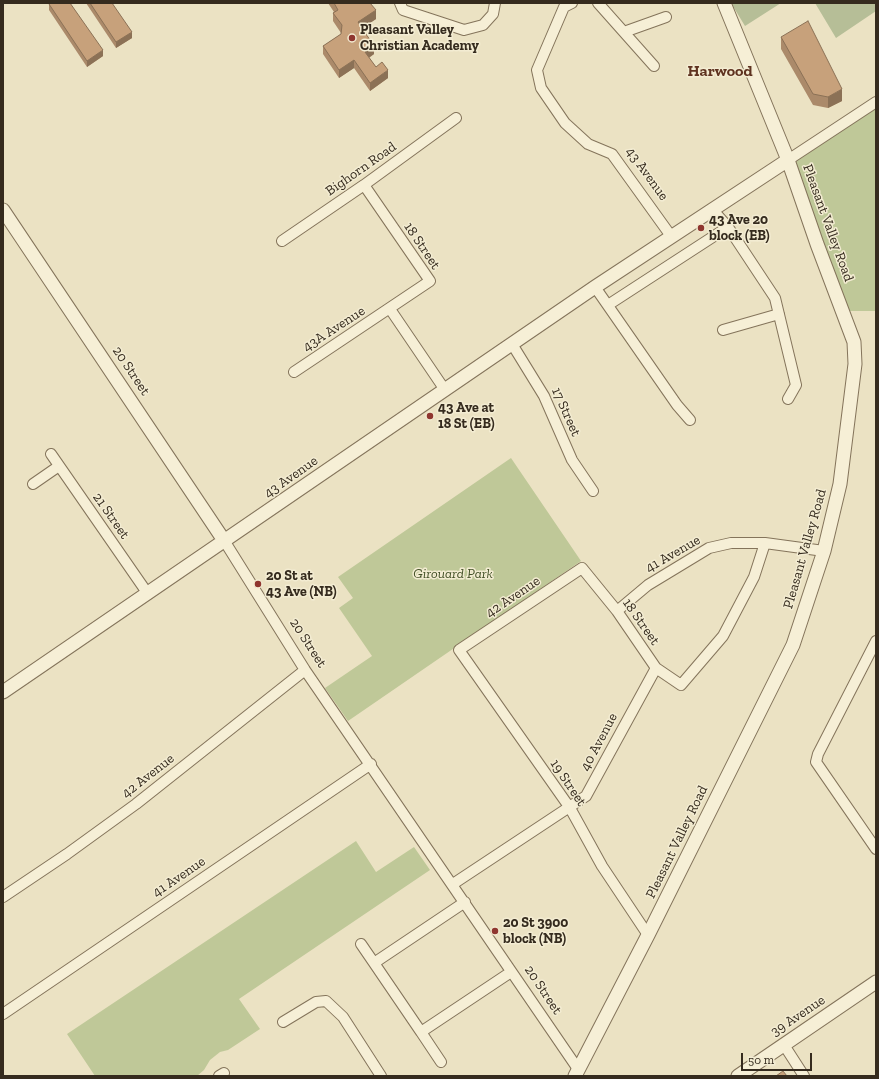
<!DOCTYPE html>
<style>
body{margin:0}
#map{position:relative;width:879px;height:1079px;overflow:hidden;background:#ebe2c3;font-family:"Zilla Slab",serif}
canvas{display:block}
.frame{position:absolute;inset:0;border:4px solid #352b1e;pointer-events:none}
.scale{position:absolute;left:741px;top:1053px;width:71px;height:18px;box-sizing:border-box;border:2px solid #352b1e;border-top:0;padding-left:5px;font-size:12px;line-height:14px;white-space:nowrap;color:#352b1e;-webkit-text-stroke:3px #f3ecd2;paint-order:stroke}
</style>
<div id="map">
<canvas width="879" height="1079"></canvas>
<div class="frame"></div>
<div class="scale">50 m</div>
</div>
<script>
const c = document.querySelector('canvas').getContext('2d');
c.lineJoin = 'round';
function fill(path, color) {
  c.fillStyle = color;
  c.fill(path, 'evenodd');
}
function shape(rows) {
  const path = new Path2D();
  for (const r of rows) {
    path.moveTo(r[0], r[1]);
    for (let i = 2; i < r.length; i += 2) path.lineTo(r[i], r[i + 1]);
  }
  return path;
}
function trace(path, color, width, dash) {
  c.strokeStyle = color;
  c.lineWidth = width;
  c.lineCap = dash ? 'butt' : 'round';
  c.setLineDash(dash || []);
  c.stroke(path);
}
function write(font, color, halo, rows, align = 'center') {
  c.font = font + ' "Zilla Slab",serif';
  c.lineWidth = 3;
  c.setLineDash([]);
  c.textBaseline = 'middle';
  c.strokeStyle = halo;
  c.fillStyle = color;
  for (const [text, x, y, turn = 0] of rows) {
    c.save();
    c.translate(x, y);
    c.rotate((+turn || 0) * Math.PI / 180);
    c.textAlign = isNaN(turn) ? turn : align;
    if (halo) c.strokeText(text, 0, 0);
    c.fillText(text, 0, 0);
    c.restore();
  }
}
fill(shape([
 [876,101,876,311,846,311,787,167],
 [511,458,581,561,348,721,325,688,372,656,339,608,353,598,338,577],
 [356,841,376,872,414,847,430,870,239,999,260,1029,228,1050,220,1052,210,1060,204,1070,197,1076,95,1076,67,1034]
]), '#bfc898');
fill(shape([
 [731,3,781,3,745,26],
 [815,3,876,3,876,11,836,38]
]), '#b6be97');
const minor = shape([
 [400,3,403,10,464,30,483,25,493,14,495,3],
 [572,3,564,7,537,70,541,88,565,123,588,144,612,154,671,236],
 [598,3,654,66],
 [624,32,666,17],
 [788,160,876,102],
 [712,209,728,227,775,298,796,385,788,399],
 [282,241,364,185,456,118],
 [595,287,677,405,690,420],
 [608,305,728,227],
 [390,309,445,390],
 [723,330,779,314],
 [512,344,544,396,572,460,593,491],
 [294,372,430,281,364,185],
 [51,454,148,594],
 [33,484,59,466],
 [225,542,305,670,578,1069],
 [617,611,648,585,709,548,731,543,765,543,824,551],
 [876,641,818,754,816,762,876,849],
 [453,884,586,796,656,668],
 [3,897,67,854,136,804,305,670],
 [465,902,374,963,421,1032,511,972],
 [648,935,602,866,570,808,459,650,582,568,617,611,656,668,681,685,723,636,754,577,765,543],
 [361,944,374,963],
 [3,1014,371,764],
 [283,1022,316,1002,326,1001,343,1017,381,1076],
 [421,1032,441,1062],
 [784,1045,804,1076],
 [219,1076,224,1073]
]);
const tertiary = shape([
 [3,210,225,542],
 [3,692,595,287,788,160],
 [575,1076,648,935,793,645,824,551,840,484,855,364,854,342,817,244,788,160,724,3],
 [738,1076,876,982]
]);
trace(minor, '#84745b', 12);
trace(tertiary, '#84745b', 15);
trace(minor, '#f6efd6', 10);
trace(tertiary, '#f6efd6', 13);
fill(shape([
 [86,3,112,3,132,38,116,48],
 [328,3,370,3,376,19,362,28,374,54,369,58,376,67,388,78,370,91,354,68,339,78,323,54,323,46,341,34,341,33,333,21,333,13,334,12],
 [49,4,103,56,87,67,49,10],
 [781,37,842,101,828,108,813,105,781,49]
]), '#ab8a6a');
fill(shape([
 [376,10,376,19,358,31,358,22],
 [132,32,132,38,116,48,116,42],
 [374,46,374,54,365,60,365,52],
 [103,50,103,56,87,67,87,61],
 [354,60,354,68,339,78,339,70],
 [388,70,388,78,370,91,370,83],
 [842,89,842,101,828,108,828,97]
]), '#8b7156');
const building = shape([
 [51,3,70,3,103,50,87,61,49,4,51,3],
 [90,3,112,3,132,32,116,42,90,3],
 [334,3,370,3,376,10,358,22,374,46,365,52,376,67,382,62,388,70,370,83,354,60,339,70,323,46,341,34,342,25,333,13,338,10,334,3],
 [808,21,842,89,828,97,813,94,781,37,808,21],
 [783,1071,787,1076,776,1076,783,1071]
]);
fill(building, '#c7a17b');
trace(building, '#8b7156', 1);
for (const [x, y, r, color] of [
 [352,38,4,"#8f362f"],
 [701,228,4,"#8f362f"],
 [430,416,4,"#8f362f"],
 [258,584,4,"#8f362f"],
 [495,931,4,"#8f362f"]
]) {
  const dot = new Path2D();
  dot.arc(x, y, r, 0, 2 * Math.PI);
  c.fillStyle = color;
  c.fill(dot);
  trace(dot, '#f3ecd2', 1.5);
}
write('bold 14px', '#352b1e', '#f3ecd2', [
 ["Pleasant Valley",360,30],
 ["Christian Academy",360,46],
 ["43 Ave 20",709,220],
 ["block (EB)",709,236],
 ["43 Ave at",438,408],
 ["18 St (EB)",438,424],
 ["20 St at",266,576],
 ["43 Ave (NB)",266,592],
 ["20 St 3900",503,923],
 ["block (NB)",503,939]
], 'left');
write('14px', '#352b1e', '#f3ecd2', [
 ["Bighorn Road",361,169,-35],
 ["43 Avenue",647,174,54],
 ["Pleasant Valley Road",828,223,70],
 ["18 Street",422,246,56],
 ["43A Avenue",334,329,-33],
 ["20 Street",131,371,56],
 ["17 Street",566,412,66],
 ["43 Avenue",291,477,-35],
 ["21 Street",111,516,55],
 ["Pleasant Valley Road",805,549,-74],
 ["41 Avenue",673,554,-30],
 ["42 Avenue",513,597,-34],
 ["18 Street",641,622,55],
 ["20 Street",308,643,57],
 ["40 Avenue",599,742,-62],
 ["42 Avenue",148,776,-38],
 ["19 Street",568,783,56],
 ["Pleasant Valley Road",677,842,-64],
 ["41 Avenue",179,877,-34],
 ["20 Street",543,990,56],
 ["39 Avenue",798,1016,-34]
]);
write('italic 14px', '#425026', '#f3ecd2', [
 ["Girouard Park",453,574]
]);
write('bold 16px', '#5f3320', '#f3ecd2', [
 ["Harwood",720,71]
]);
</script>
